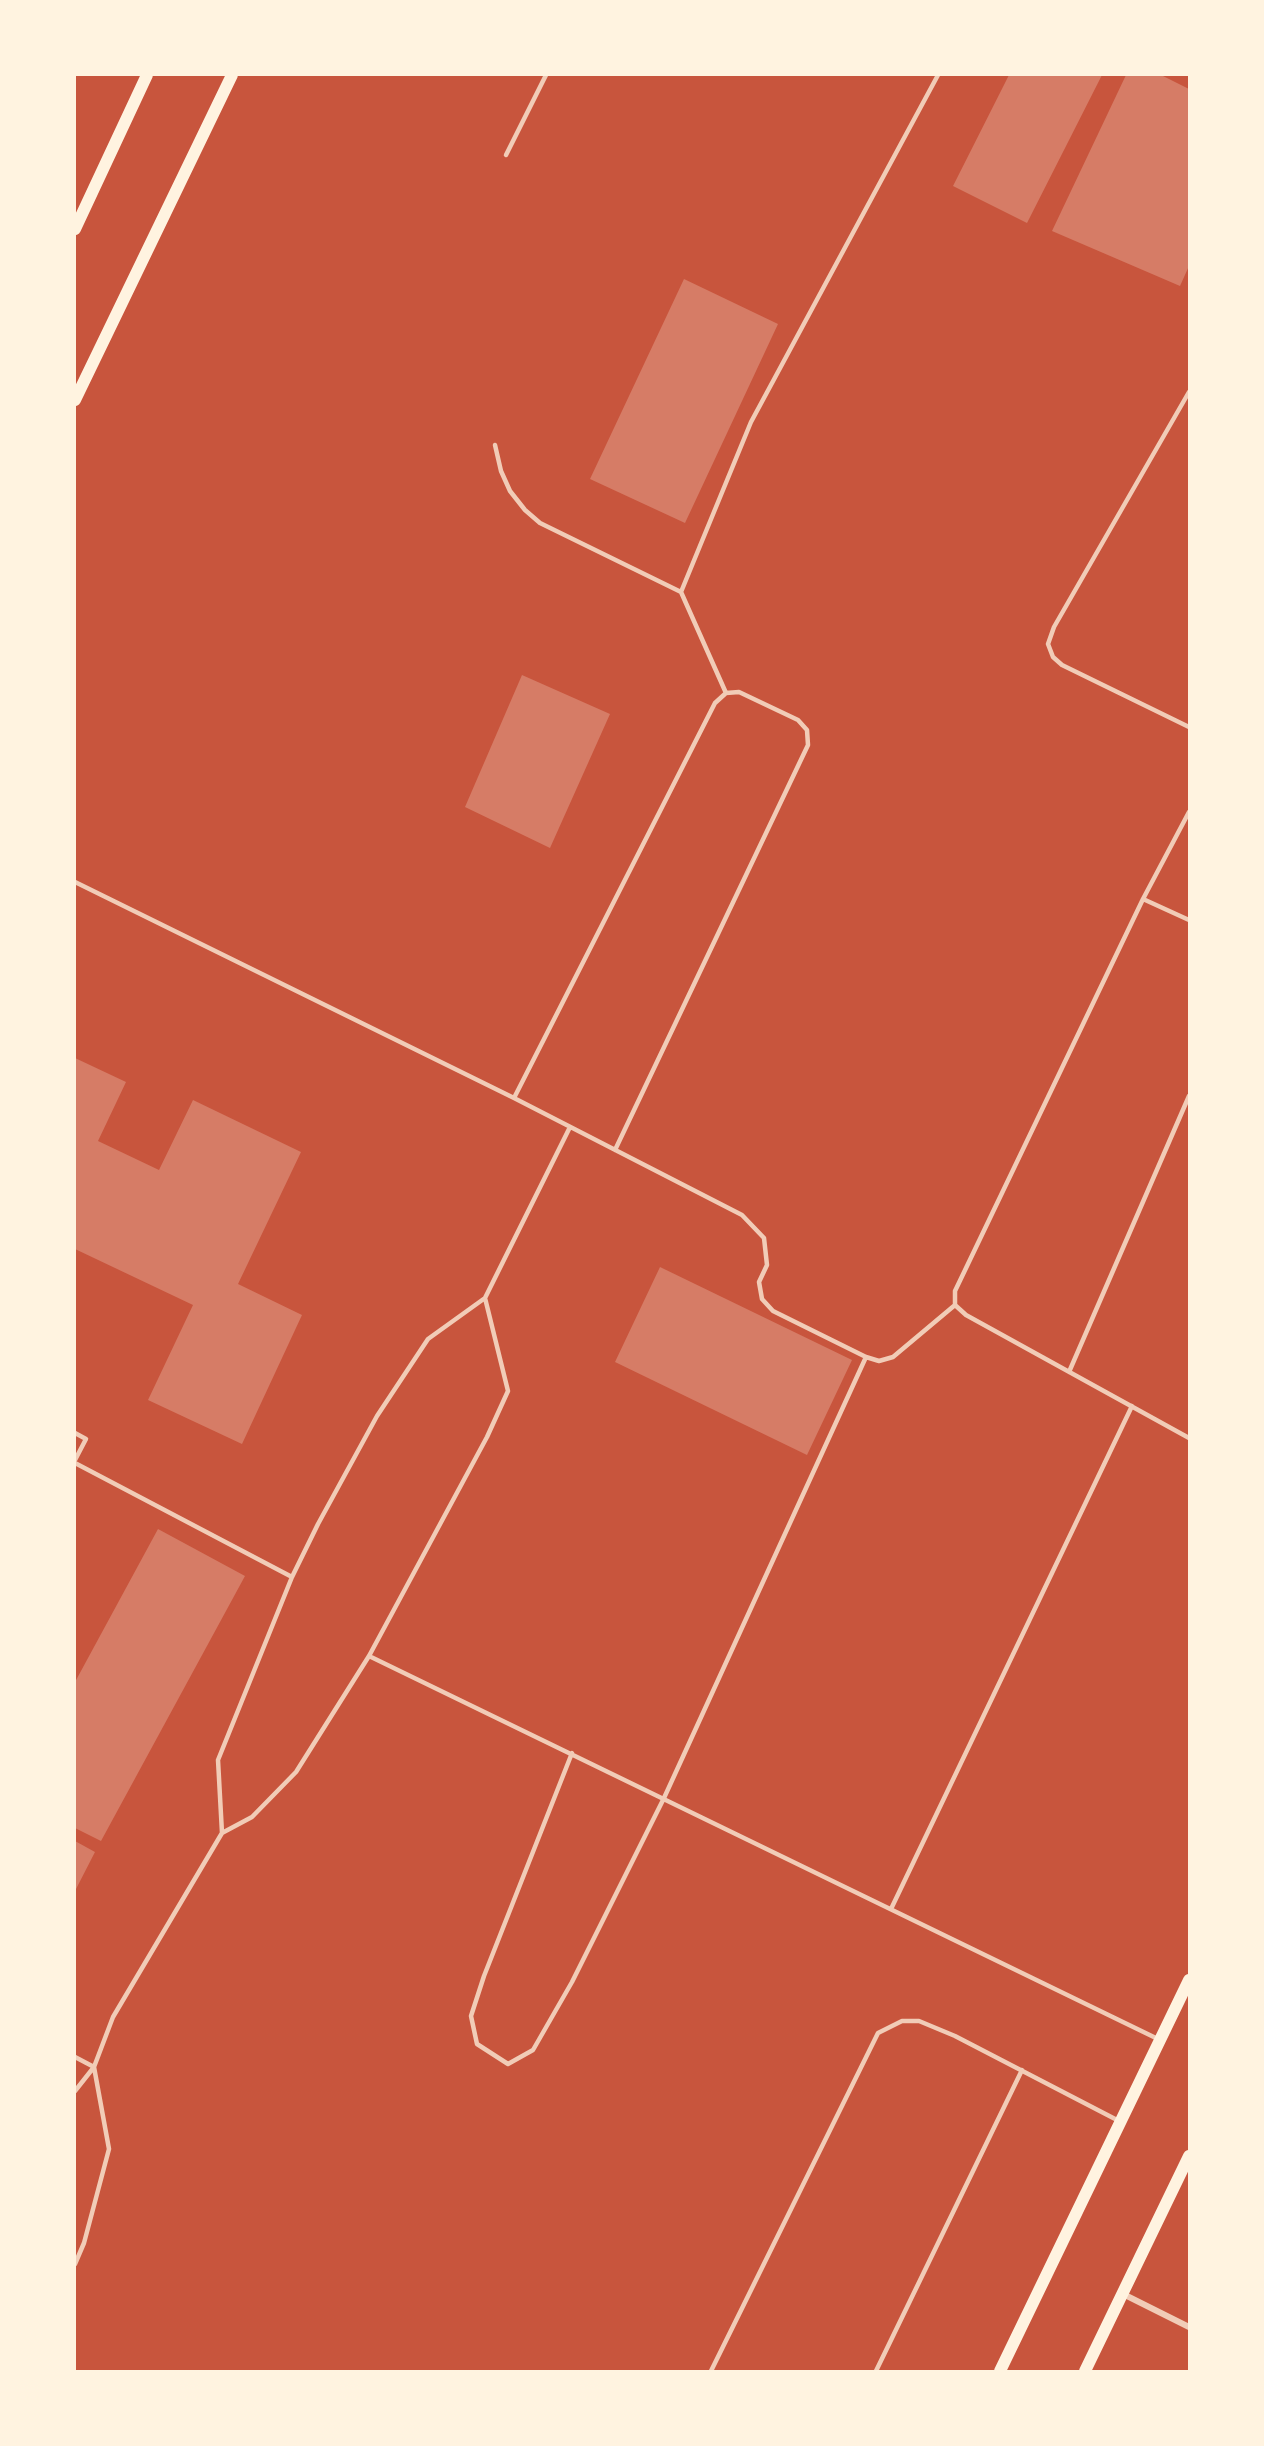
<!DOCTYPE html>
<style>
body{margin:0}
#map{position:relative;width:1264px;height:2446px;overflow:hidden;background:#c8553d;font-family:"Asap Condensed",sans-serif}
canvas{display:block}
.frame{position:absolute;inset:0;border:76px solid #fff3e0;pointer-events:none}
</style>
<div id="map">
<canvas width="1264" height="2446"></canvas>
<div class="frame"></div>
</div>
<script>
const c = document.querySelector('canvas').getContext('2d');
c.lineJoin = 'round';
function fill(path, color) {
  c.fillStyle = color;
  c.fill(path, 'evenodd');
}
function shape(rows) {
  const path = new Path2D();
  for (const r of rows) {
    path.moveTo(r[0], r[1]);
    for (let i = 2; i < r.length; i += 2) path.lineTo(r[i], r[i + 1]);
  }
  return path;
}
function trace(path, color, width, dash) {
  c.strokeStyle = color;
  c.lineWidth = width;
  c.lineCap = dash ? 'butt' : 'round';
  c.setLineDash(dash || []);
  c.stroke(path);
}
fill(shape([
 [1009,75,1102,75,1027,223,953,186],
 [1126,75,1161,75,1189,89,1189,266,1180,286,1052,231],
 [684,279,778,324,685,523,590,479],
 [522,675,610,714,550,848,465,807],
 [75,1058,126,1082,98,1141,159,1170,193,1100,301,1152,238,1284,302,1315,242,1444,148,1400,193,1305,75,1249],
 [660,1267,852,1360,807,1455,615,1362],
 [158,1529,245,1576,101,1841,75,1828,75,1682],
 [75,1841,95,1852,75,1891]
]), '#d67c66');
trace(shape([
 [506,155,546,75],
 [1189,392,1054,627,1048,644,1053,657,1062,665,1189,727],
 [495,445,501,471,510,491,525,510,540,523,681,592,726,693],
 [681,592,751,422,938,75],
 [75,882,514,1098,742,1215,764,1238,767,1265,759,1282,762,1299,773,1311,866,1357,879,1361,893,1357,955,1305,955,1291,1143,899,1189,812],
 [1143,899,1189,920],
 [514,1098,715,703,726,693,739,692,798,720,807,730,808,745,615,1150],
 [955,1305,966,1315,1189,1438],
 [1069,1372,1189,1096],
 [75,1433,86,1439,75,1460],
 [75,1463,292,1577],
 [369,1656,1160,2040],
 [572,1753,484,1976,471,2016,477,2044,508,2064,533,2050,572,1982,664,1798,866,1357],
 [222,1833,252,1817,296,1772,369,1656,487,1437,508,1391,485,1298],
 [891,1909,1132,1406],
 [75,2057,94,2067],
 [75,2091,94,2067,113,2017,222,1833,218,1760,292,1577,318,1524,377,1416,428,1339,485,1298,570,1127],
 [75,2264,84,2243,109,2149,94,2067],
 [711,2371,878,2033,902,2021,919,2021,955,2036,1119,2121],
 [876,2371,1022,2070]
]), '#f1ccb7', 4.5);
trace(shape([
 [1123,2294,1189,2327]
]), '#f1ccb7', 6);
trace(shape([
 [75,229,147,75],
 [75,400,232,75],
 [1000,2371,1189,1980],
 [1085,2371,1189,2156]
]), '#fff3e0', 12);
</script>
